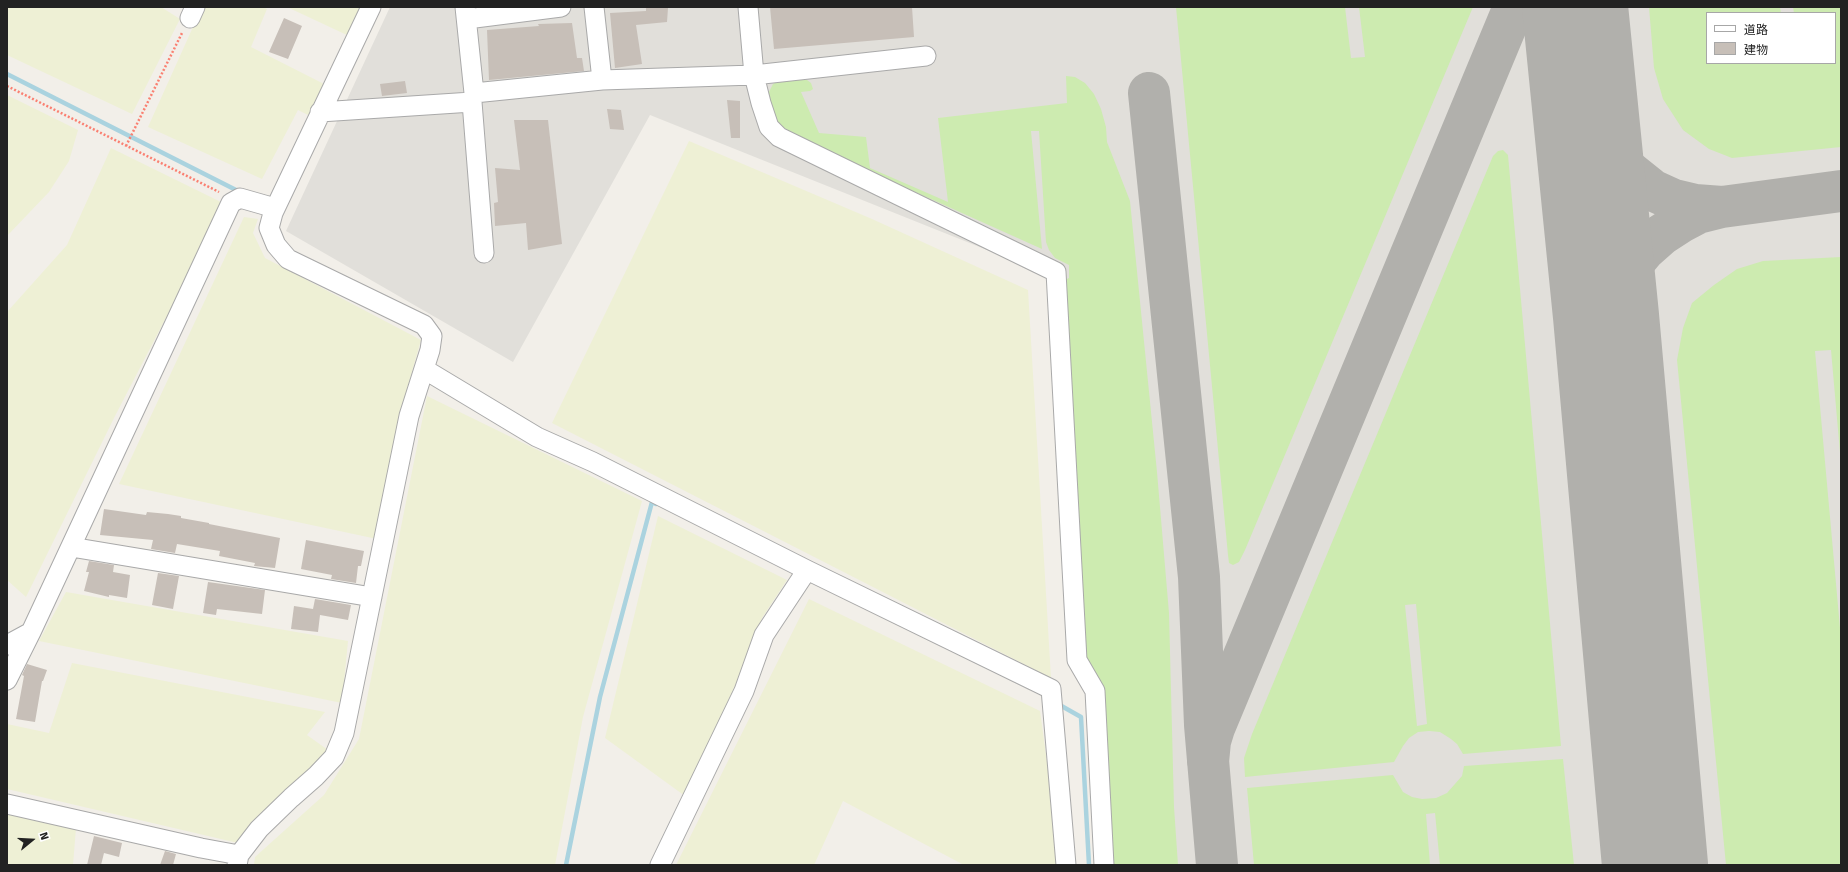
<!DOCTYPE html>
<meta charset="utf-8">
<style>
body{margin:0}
#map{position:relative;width:1848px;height:872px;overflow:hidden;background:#f2efe9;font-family:"Fira Sans","Noto Sans JP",sans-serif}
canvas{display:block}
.frame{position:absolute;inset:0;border:8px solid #222;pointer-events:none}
.legend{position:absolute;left:1706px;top:12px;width:130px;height:52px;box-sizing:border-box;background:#fff;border:1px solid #a7a7a7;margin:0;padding:5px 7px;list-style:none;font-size:12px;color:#222}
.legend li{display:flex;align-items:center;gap:8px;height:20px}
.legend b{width:20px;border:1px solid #a7a7a7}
.north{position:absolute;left:12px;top:820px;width:40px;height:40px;-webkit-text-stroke:3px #fff;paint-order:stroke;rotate:72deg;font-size:11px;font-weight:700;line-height:16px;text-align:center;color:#222}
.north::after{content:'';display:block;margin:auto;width:14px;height:18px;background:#222;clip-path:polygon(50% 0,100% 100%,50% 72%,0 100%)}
</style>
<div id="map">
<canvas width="1848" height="872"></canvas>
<div class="frame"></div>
<ul class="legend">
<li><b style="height:5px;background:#fff"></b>道路</li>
<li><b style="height:11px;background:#c7bfb8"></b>建物</li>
</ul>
<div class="north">N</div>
</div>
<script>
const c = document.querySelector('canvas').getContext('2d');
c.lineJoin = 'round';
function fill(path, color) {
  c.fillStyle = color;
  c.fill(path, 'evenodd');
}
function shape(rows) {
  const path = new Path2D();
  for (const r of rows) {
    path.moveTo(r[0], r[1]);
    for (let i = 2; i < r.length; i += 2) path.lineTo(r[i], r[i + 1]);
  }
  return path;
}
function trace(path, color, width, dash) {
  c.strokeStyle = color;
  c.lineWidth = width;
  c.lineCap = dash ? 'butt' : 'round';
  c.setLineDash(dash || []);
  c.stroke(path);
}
fill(shape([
 [390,7,1841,7,1841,865,1097,865,1089,706,1047,277,1017,262,650,115,513,362,286,231],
 [1707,13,1835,13,1835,63,1707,63]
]), '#e1dfda');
fill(shape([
 [7,7,161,7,180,19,132,114,7,55],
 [202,7,263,7,267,9,251,47,326,85,308,115,298,110,262,179,148,127],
 [287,7,363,7,349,36],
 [7,95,78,130,69,161,49,192,7,236],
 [689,141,872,219,1028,290,1051,678,552,423],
 [111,148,225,204,115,416,26,597,7,580,7,312,67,245],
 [244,217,258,219,253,233,265,258,421,340,399,418,377,539,119,484],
 [427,396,642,501,583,717,555,865,254,865,255,857,324,795,359,739],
 [658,516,787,580,762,618,747,659,685,796,605,738],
 [66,592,348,641,342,703,39,641],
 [809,599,1040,711,1061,865,964,865,843,801,814,865,676,865],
 [72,663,325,712,307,735,328,750,238,843,7,789,7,724,49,733],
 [7,814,76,828,73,865,7,865]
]), '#eef0d5');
fill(shape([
 [1176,7,1345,7,1351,58,1365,57,1359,7,1473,7,1245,550,1239,562,1233,565,1229,563,1228,555],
 [1649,7,1780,7,1781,13,1707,13,1707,63,1835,63,1835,13,1794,13,1793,7,1841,7,1841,147,1732,158,1709,149,1683,130,1663,99,1654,68],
 [1066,76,1075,77,1085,83,1094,94,1101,109,1106,127,1107,142,1130,201,1157,472,1169,613,1174,807,1178,865,1112,865,1105,699,1101,684,1086,662,1063,281,1069,278,1069,265,1055,258,1049,250,1046,242,1039,131,1031,131,1042,249,804,142,781,127,774,116,769,103,769,92,773,84,780,80,807,80,811,83,813,89,810,91,801,92,819,133,866,137,870,168,948,202,938,118,1067,103],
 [1503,150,1508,155,1561,746,1463,754,1457,744,1451,739,1440,732,1429,731,1418,732,1409,738,1403,746,1394,762,1245,777,1244,758,1252,734,1493,156,1498,151],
 [1416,604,1427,724,1417,726,1405,605],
 [1841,257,1841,464,1831,350,1815,351,1841,639,1841,865,1726,865,1677,360,1683,328,1692,303,1714,285,1737,269,1763,261],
 [1563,759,1574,865,1440,865,1435,813,1426,814,1430,865,1254,865,1247,788,1393,775,1403,792,1412,797,1422,799,1436,798,1447,793,1462,776,1464,766]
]), '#cdebb0');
trace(shape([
 [7,74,236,190],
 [1058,704,1081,717,1089,865],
 [566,865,600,697,652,502,656,504]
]), '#aad3df', 4.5);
trace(shape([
 [1149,93,1199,577,1205,725,1217,865],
 [1587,116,1603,147,1617,162,1652,190,1674,200,1695,205,1722,207,1841,191],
 [1606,316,1612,296,1620,279,1644,250,1661,235,1681,222,1698,213,1722,207],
 [1208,762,1210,741,1214,728,1514,7]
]), '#b1b0ac', 42);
trace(shape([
 [1575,7,1606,316,1655,865]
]), '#b1b0ac', 106);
fill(shape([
 [646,7,668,8,667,22,636,25,642,64,615,68,610,13,646,11],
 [770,7,912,7,914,37,774,49],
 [284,18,302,26,288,59,269,52],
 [572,23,577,58,582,58,584,71,489,80,487,30,539,26,538,24],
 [405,81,407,93,382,96,380,84],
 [727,100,740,101,740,138,731,138],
 [607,109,621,110,624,130,610,129],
 [514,120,548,120,562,244,528,250,526,223,495,226,494,203,498,202,495,168,520,170],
 [104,509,146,515,147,512,168,514,181,516,181,518,209,523,209,524,280,538,275,568,254,566,255,563,219,556,220,551,177,544,175,553,151,549,153,540,100,535],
 [306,540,364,551,361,566,358,566,356,583,331,579,332,575,301,569],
 [89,561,114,565,113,572,130,575,127,598,109,595,109,597,84,591,89,572,86,572],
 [158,573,179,576,173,609,152,605],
 [208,582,265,590,262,614,217,609,216,615,203,613],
 [315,599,351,605,348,620,320,615,318,632,291,629,294,606,313,609],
 [27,664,47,670,43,681,42,681,35,722,16,719,24,676,22,675],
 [94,836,122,843,119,857,104,853,101,865,87,865],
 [165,851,176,854,173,865,160,865]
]), '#c7bfb8');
const minor = shape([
 [465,7,474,93,472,102,484,253],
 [594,7,602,80],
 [748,7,754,75,761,103,769,127,779,137,1056,272,1077,660,1095,691,1104,865],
 [190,18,195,7],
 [467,19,561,7],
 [474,93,602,80,754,75,926,56],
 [320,112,472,102],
 [424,369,537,437,593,462,807,570,1051,689,1066,865],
 [71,547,372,597],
 [7,645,31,632],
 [7,680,31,632,231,203,240,198,275,208],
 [7,804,201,848,239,855],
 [237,865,239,855,259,829,291,798,316,776,334,757,344,733,409,416,430,350,432,336,424,325,288,259,276,245,269,228,273,213,371,7],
 [660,865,744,691,764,635,807,570]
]);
trace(minor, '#a9a9a9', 21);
trace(shape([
 [7,86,219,192],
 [126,146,182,33]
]), '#fa8072', 2.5, [2, 2]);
trace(minor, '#fff', 19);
</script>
